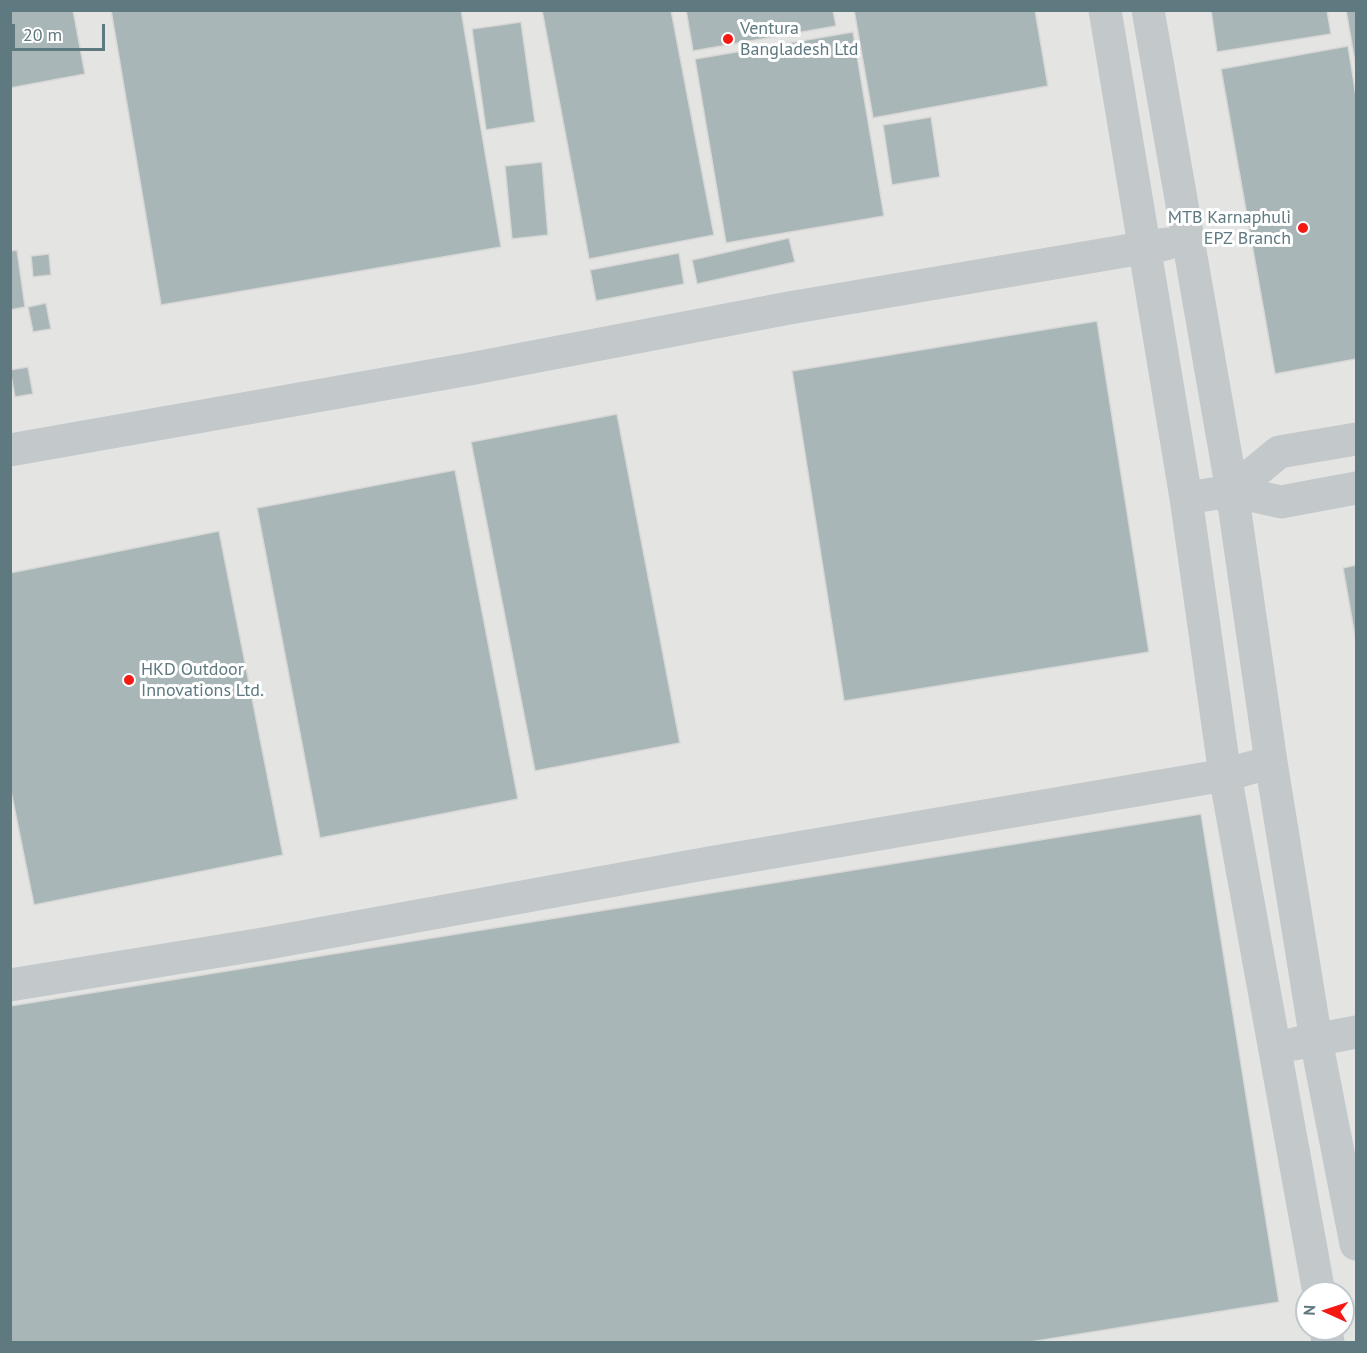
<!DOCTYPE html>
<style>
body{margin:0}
#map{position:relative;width:1367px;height:1353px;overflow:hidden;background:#f6f5f2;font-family:"PT Sans",sans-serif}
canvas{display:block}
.frame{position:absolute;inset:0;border:12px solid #5e7980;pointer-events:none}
.north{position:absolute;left:1295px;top:1281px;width:60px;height:60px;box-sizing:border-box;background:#fff;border:2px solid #bfc9cc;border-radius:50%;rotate:273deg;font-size:16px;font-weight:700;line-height:24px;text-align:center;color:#5e7980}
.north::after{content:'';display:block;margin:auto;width:21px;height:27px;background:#f51813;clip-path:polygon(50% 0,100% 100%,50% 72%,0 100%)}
.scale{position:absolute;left:12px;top:24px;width:93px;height:27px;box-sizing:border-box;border:3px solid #5e7980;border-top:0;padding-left:8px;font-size:18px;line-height:21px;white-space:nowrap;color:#5e7980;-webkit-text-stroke:4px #fff;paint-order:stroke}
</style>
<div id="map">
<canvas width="1367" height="1353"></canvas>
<div class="frame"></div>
<div class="north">N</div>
<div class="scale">20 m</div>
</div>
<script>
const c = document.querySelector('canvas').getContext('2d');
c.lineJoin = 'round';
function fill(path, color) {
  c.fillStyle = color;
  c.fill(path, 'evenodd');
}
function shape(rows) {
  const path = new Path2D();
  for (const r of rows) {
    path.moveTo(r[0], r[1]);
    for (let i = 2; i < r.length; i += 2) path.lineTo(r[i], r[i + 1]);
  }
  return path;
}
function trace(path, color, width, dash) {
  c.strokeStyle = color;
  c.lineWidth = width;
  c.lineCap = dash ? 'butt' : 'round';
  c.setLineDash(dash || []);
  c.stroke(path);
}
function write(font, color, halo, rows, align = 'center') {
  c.font = font + ' "PT Sans",sans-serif';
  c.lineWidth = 6;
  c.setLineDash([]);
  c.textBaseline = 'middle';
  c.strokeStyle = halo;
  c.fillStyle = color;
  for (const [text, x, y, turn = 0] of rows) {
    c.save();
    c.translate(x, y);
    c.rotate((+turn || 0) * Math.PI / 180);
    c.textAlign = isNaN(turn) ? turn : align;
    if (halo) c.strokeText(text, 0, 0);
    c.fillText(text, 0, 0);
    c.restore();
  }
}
fill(shape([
 [10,11,1356,11,1356,1342,11,1342],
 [1307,1293,1343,1293,1343,1329,1307,1329]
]), '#e4e5e3');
const building = shape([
 [10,10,73,10,85,74,10,88,10,10],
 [111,10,461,10,501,247,161,305,111,10],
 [542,10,671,10,714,235,589,259,542,10],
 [686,10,833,10,836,26,693,51,686,10],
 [854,10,1035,10,1048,86,873,118,854,10],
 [1211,10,1327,10,1331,34,1217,52,1211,10],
 [1346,10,1356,10,1356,68,1346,10],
 [521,22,535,122,486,130,472,29,521,22],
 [853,32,884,216,726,243,695,59,853,32],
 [1348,46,1356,96,1356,359,1275,374,1221,69,1348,46],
 [931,117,940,177,892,185,883,125,931,117],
 [542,162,548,235,512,239,505,166,542,162],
 [789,238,795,262,697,284,692,260,789,238],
 [17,250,25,307,10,310,10,251,17,250],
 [679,253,684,284,596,301,590,270,679,253],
 [49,254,51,275,33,277,31,256,49,254],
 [46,303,51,329,33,332,28,307,46,303],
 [1097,321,1149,652,844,701,792,371,1097,321],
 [28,367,33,394,15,397,10,370,28,367],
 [617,414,680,743,535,771,471,442,617,414],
 [455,470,518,799,320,838,257,508,455,470],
 [219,531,283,855,34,905,10,786,10,573,219,531],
 [1356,565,1356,642,1343,568,1356,565],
 [1201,814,1279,1302,1030,1342,10,1342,10,1006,1201,814]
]);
fill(building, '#a9b6b8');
trace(building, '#d7d7d5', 1.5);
trace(shape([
 [1105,10,1186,498,1225,775,1319,1293],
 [1148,10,1232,491,1271,762,1316,1040,1356,1244],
 [10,450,475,368,789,308,1166,244],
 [1232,491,1279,452,1356,439],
 [1186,498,1232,491,1281,502,1356,488],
 [10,985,263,944,709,863,1225,775,1271,762],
 [1294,1044,1356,1032],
 [1326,1329,1328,1342]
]), '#c3c9cb', 33);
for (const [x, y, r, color] of [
 [728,39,6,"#f51813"],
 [1303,228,6,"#f51813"],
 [129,680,6,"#f51813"]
]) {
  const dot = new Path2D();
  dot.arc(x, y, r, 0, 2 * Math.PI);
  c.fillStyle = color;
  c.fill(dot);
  trace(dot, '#fff', 2);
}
write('18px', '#5e7980', '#fff', [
 ["Ventura",740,29],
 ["Bangladesh Ltd",740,50],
 ["MTB Karnaphuli",1291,218,"right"],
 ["EPZ Branch",1291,239,"right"],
 ["HKD Outdoor",141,670],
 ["Innovations Ltd.",141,691]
], 'left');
</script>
